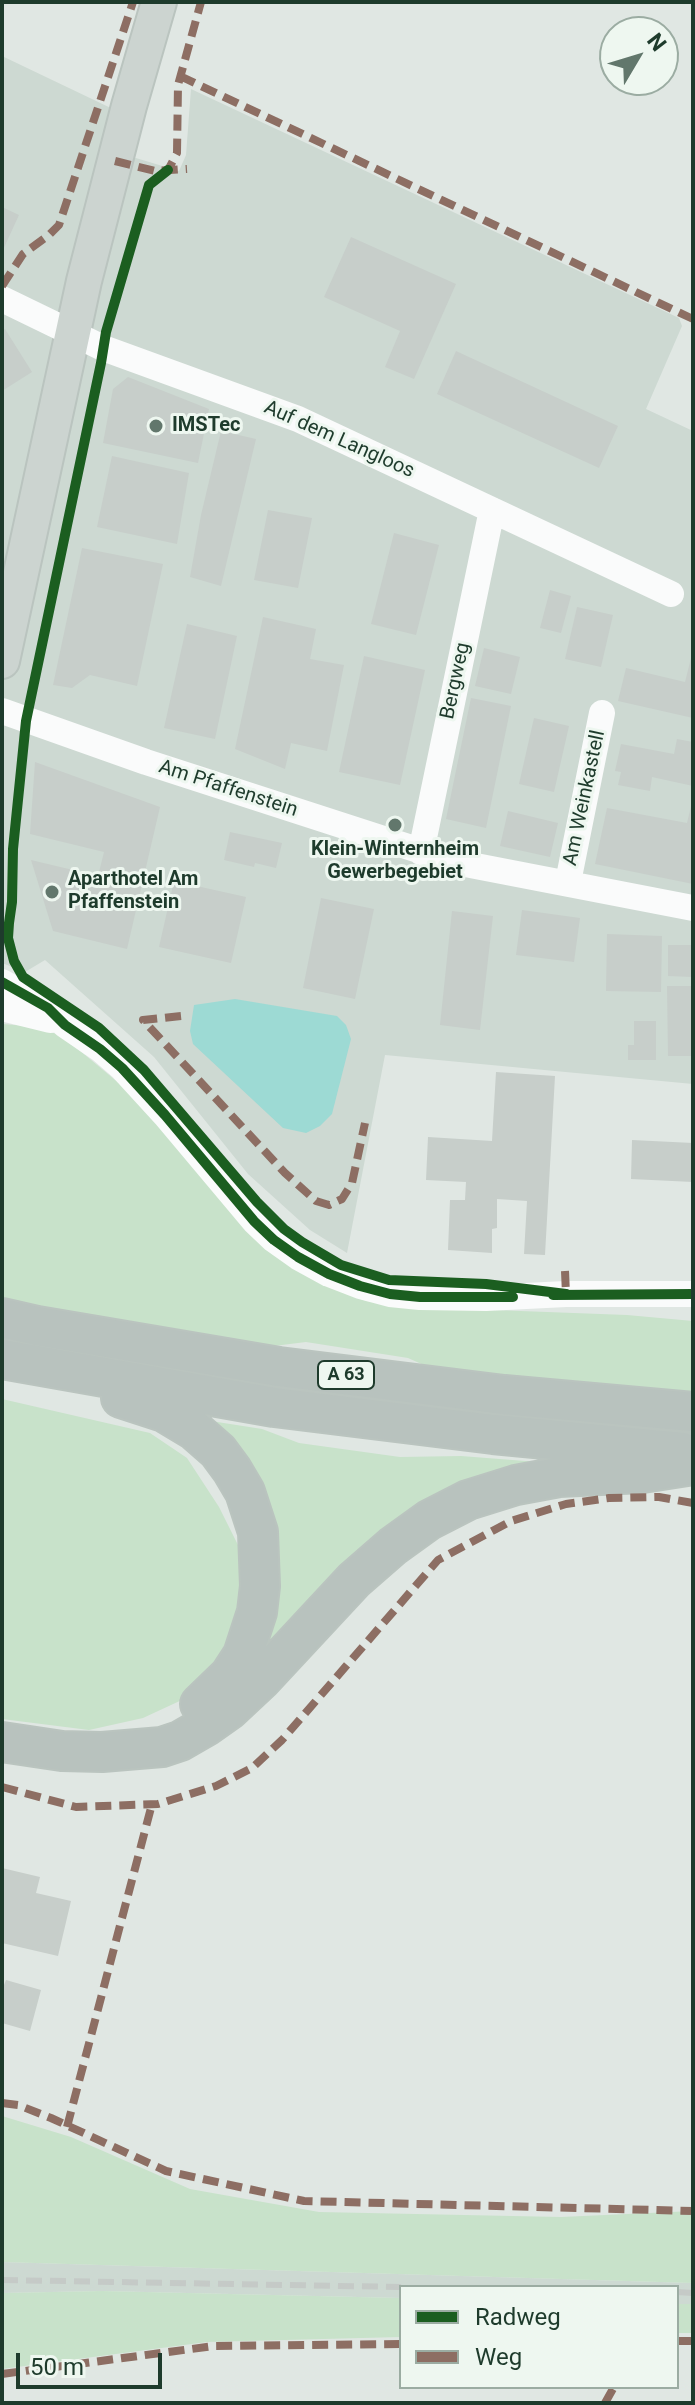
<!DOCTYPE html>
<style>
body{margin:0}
#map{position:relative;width:695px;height:2405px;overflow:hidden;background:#e0e7e3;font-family:Roboto,sans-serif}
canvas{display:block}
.frame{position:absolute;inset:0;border:4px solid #1e3b2c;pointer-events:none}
.legend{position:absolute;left:399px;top:2285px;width:280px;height:104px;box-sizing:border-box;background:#eef7f0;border:2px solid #9baca2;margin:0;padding:10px 14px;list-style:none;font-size:24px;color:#1e3b2c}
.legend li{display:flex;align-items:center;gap:16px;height:40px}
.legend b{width:40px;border:2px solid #9baca2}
.north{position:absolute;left:599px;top:16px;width:80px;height:80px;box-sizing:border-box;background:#eef7f0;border:2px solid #9baca2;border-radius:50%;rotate:52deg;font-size:22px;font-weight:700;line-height:32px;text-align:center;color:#1e3b2c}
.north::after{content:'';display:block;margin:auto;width:28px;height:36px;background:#62776c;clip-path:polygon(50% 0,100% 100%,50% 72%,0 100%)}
.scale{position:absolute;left:16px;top:2353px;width:146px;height:36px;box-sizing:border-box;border:4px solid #1e3b2c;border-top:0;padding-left:10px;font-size:24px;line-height:28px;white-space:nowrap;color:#1e3b2c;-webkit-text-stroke:6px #eef7f0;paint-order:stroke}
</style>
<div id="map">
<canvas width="695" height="2405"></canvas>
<div class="frame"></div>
<ul class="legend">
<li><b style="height:10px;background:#1b5e20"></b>Radweg</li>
<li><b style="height:10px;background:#8d6e63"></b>Weg</li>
</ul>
<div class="north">N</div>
<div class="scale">50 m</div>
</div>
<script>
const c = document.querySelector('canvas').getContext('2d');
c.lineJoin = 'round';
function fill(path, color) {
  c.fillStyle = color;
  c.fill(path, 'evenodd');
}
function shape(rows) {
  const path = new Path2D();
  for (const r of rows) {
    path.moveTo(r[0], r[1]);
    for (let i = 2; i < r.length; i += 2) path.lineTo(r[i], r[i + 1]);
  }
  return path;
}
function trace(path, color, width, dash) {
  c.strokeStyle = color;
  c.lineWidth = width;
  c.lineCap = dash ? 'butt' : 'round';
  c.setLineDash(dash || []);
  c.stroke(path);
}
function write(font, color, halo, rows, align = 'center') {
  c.font = font + ' Roboto,sans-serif';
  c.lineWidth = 6;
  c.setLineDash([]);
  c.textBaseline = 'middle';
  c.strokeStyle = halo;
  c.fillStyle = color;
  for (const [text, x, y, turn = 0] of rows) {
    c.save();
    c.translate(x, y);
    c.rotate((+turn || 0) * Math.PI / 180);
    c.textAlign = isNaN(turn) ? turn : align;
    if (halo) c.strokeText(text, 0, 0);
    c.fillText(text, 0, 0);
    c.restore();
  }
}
fill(shape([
 [2,56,115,110,106,149,179,171,186,155,191,89,679,318,682,326,646,409,693,431,693,1084,385,1055,347,1253,310,1230,248,1174,154,1057,45,960,25,972,2,963],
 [2,2262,693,2283,693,2304,677,2304,677,2287,401,2287,401,2298,102,2291,2,2293]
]), '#cdd9d2');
fill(shape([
 [2,1024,27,1026,61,1035,132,1094,321,1281,366,1301,414,1307,627,1315,693,1321,693,1395,444,1374,408,1358,306,1342,266,1347,2,1301],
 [2,1399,150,1433,187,1458,219,1507,238,1545,241,1591,234,1625,217,1669,184,1699,143,1718,89,1730,2,1719],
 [211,1421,262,1429,299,1443,400,1457,461,1456,551,1463,460,1496,249,1681,272,1586],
 [2,2116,71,2137,190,2189,319,2212,561,2217,693,2211,693,2283,2,2262],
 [102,2291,401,2298,401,2337,207,2342,2,2369,2,2293],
 [677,2304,693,2304,693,2333,677,2333]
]), '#c8e2ca');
fill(shape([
 [235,999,337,1016,346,1025,351,1039,332,1114,320,1126,306,1133,283,1128,193,1044,190,1031,194,1005]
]), '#9ddad4');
fill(shape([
 [2,207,19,215,2,252],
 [351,237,456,284,414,379,385,367,400,331,324,297],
 [5,329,32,372,2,391,2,331],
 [456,351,618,426,599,468,437,394],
 [128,377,209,409,198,463,103,443,113,389],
 [221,431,256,439,221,586,190,577,201,515],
 [112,456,189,473,177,544,97,527],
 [268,510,312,518,298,588,254,580],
 [394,533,439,545,416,635,371,624],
 [82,548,163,564,137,686,90,675,72,688,53,685],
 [550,590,571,596,561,633,540,628],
 [577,607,613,615,601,667,565,659],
 [263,617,316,629,310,659,344,665,327,751,291,743,285,769,235,749],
 [187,624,237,636,215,739,164,728],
 [484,648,520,657,511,694,475,686],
 [692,654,693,718,618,701,626,668,685,682],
 [364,656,425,670,400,785,339,772],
 [471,698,511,706,486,828,446,819],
 [534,718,569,726,554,792,519,784],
 [677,739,693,742,693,786,652,777,650,791,618,785,621,772,615,771,621,744,674,754],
 [35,762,160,807,127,949,53,931,31,860,98,876,104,852,30,834],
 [692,802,693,884,595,864,607,808,687,823],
 [508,811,558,823,550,857,500,846],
 [230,832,282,843,276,868,255,863,254,867,224,860],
 [174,881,246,897,231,963,159,947],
 [321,898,374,909,355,999,303,988],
 [522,910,580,918,574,962,516,955],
 [452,911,493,916,480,1030,440,1025],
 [607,934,662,936,661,992,606,991],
 [668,945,693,945,693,977,668,976],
 [667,986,693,986,693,1056,668,1056],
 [634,1021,656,1021,656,1060,628,1060,628,1045,634,1045],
 [496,1072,555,1076,545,1255,524,1254,527,1201,497,1199,497,1228,492,1229,492,1253,448,1250,450,1200,465,1200,466,1182,426,1180,428,1137,492,1141],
 [632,1140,693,1143,693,1182,631,1179],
 [2,1868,40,1877,36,1893,71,1901,58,1956,2,1943],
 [6,1980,41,1990,30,2031,2,2023,2,1984,4,1985]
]), '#c7ceca');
const major = shape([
 [2,661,84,281,129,106,159,2]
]);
const highway = shape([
 [2,1318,37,1326,279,1367,504,1395,693,1412],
 [2,1359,274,1407,493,1434,682,1452],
 [121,1398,164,1412,194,1430,218,1451,232,1470,245,1492,258,1532,260,1586,257,1612,243,1655,230,1675,200,1704],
 [2,1742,62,1751,102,1752,162,1747,180,1741,206,1726,230,1709,261,1680,354,1580,393,1546,429,1520,468,1500,516,1485,559,1477,642,1473,693,1465]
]);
trace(major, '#bac4bf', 38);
trace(highway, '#bac4bf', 42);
trace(shape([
 [2,299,103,348,298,419,671,594],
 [2,711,146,762,455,862,693,908],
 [421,852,492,510],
 [568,882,602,713],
 [2,982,48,1008,65,1025,100,1049,122,1068,165,1115,254,1221,274,1240,298,1257,329,1274,360,1286,390,1294,420,1297,486,1298,566,1294,693,1294],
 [2,1008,50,1020]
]), '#fafbfb', 26);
trace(major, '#ccd4d0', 34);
trace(highway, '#b8c2be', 38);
trace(shape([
 [2,2280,401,2287],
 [677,2292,693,2293]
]), '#c5cac7', 6, [16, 8]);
trace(shape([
 [180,76,693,319],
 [115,161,155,171,187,169],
 [163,174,168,170,177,153,178,85,201,2],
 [2,286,23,254,49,235,59,225,133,2],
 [181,1016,143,1020,285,1173,316,1201,329,1205,342,1199,352,1183,365,1123],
 [565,1271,566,1294],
 [2,1787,76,1807,158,1804,216,1786,252,1768,282,1740,438,1560,511,1521,566,1504,609,1498,659,1497,693,1503],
 [2,2103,18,2105,51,2118,166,2171,304,2201,693,2211],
 [67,2127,152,1804],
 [677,2341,693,2341],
 [2,2374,214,2346,401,2344],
 [605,2403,614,2387]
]), '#8d6e63', 8, [16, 8]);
trace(shape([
 [168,170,149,185,106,332,101,363,26,721,13,849,12,902,9,923,8,938,14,961,23,977,99,1028,144,1070,257,1202,284,1229,302,1242,341,1265,389,1280,486,1284,566,1294],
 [2,982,48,1008,65,1025,100,1049,122,1068,165,1115,254,1221,274,1240,298,1257,329,1274,360,1286,390,1294,420,1297,513,1297],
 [553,1295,693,1294]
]), '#1b5e20', 10);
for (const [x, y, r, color] of [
 [156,426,8,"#62776c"],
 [395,825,8,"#62776c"],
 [52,892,8,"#62776c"]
]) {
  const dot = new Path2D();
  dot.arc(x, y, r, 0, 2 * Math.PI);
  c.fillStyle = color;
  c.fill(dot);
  trace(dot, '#eef7f0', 3);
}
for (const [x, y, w] of [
 [346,1375,56]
]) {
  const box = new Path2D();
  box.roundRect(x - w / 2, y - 14, w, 28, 6);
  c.fillStyle = '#eef7f0';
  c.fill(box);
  trace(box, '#1e3b2c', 2);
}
write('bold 18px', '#1e3b2c', null, [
 ["A 63",346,1375]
]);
write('bold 20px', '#1e3b2c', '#eef7f0', [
 ["IMSTec",172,426],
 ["Klein-Winternheim",395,850,"center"],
 ["Gewerbegebiet",395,873,"center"],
 ["Aparthotel Am",68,880],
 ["Pfaffenstein",68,903]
], 'left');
write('20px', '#1e3b2c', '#eef7f0', [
 ["Auf dem Langloos",339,440,24],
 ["Bergweg",456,681,-78],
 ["Am Pfaffenstein",228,789,18],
 ["Am Weinkastell",585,798,-78]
]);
</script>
